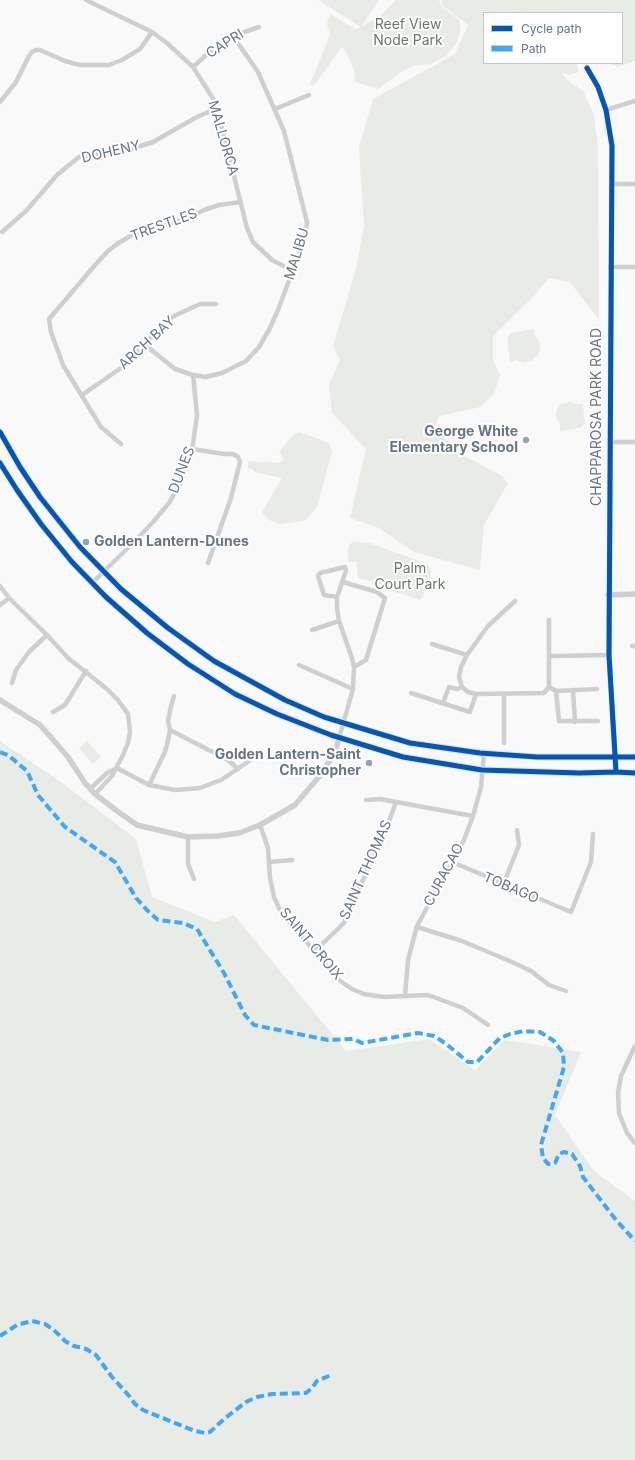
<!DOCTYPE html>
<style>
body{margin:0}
#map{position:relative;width:635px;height:1460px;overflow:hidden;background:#f9f9f9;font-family:Inter,sans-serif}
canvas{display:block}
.legend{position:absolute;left:483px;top:12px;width:140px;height:52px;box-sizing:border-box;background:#fff;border:1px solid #c1c8cd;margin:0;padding:5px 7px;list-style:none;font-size:12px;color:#657683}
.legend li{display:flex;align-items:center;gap:8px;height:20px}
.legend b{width:20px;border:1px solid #c1c8cd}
</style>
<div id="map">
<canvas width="635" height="1460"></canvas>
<ul class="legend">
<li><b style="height:5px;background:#0057b8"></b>Cycle path</li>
<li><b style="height:5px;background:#3fa9f5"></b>Path</li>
</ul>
</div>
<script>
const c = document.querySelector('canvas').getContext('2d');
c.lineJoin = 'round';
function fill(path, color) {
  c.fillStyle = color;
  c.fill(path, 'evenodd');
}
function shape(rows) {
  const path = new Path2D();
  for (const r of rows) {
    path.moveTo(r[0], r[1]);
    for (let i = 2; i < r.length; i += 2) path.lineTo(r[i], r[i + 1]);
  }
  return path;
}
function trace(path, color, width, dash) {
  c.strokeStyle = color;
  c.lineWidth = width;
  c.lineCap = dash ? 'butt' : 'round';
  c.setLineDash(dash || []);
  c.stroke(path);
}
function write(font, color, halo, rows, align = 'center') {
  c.font = font + ' Inter,sans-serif';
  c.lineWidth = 4;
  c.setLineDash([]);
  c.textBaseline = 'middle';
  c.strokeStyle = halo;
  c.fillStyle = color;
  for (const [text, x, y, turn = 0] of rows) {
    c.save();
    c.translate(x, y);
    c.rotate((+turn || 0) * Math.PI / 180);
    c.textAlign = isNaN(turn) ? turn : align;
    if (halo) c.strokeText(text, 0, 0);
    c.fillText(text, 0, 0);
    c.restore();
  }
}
fill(shape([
 [318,0,379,0,361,27,381,15,396,0,439,0,441,6,459,20,461,29,457,42,447,55,431,64,417,65,404,70,378,89,355,82,354,70,349,58,344,49,341,48,314,86,310,84,330,35,327,24,330,14,356,29,361,27],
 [442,0,635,0,635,61,618,67,609,63,622,63,622,13,484,13,484,63,578,63,577,67,579,72,569,75,562,73,567,80,583,91,594,115,598,148,599,320,570,282,549,278,533,297,493,336,493,361,500,375,494,394,480,407,439,416,435,426,459,453,502,476,508,483,484,525,480,570,414,552,379,528,350,518,366,449,332,413,329,384,340,360,333,346,356,269,364,227,359,147,373,99,455,54,468,25,442,5],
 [534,329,534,335,538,339,540,347,538,355,532,360,523,363,516,360,510,362,507,338,511,333],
 [570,402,576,404,583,404,585,424,580,428,560,431,560,424,557,420,556,415,557,409,561,404],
 [299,432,329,443,332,452,317,507,306,520,297,522,280,524,269,520,262,512,282,478,254,472,252,469,248,468,248,461,280,463,284,459,279,452,294,434],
 [355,542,369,543,428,564,431,571,429,583,420,600,392,591,393,589,392,587,358,578,356,562,349,562,348,550,349,544],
 [0,741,57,779,136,839,152,897,215,922,234,915,346,1051,429,1039,475,1070,505,1040,581,1052,555,1115,594,1171,635,1201,635,1460,0,1460],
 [87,741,101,757,93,764,79,748]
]), '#e8ebe6');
trace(shape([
 [86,0,152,32,167,43,193,67,214,100,217,108,247,228,253,242,272,260,293,271],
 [193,67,214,48,233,36,259,27],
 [0,102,16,82,29,56,32,52,36,50,40,50,65,61,80,65,109,65,122,60,140,49,152,32],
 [275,109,309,95],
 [606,110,635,101],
 [612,184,635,184],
 [2,232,26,211,57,175,79,157,131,149,153,142,195,118,217,108],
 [610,267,635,267],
 [144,344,175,369,193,375,206,377,222,373,246,361,259,347,269,330,278,310,305,238,307,222,284,131,258,72,233,36],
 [82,395,121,368,165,323,174,316,200,304,216,304],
 [610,442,635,442],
 [121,444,101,427,63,365,51,332,49,319,96,264,108,251,117,244,132,235,188,218,204,210,219,205,241,202],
 [192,449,224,454,233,454,238,457,240,462,231,498,208,563],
 [343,582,377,592,385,598,366,660,354,667],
 [92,583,135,541,153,522,169,503,180,484,188,463,193,444,197,415,193,375],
 [0,586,9,598,47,635,68,658,107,689,118,700,128,714,130,732,128,743,123,755,112,776,95,794],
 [337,597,324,595,318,576,320,573,345,567,346,571,337,597,337,608,339,621,352,658,354,667,353,689,339,738],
 [0,605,9,598],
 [312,630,339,621],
 [432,644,467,655],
 [632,646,635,646],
 [550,656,609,655],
 [299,665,353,689],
 [12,683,16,670,29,652,47,635],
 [462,687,459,677,461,667,467,655,488,626,515,601],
 [462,687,468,692,476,694,544,693,549,687],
 [549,687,549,620],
 [549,687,556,691,597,689],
 [573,690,575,722],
 [556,691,559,721,598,721],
 [411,693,470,712,476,694],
 [443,703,449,687,457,689,462,687],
 [53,712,65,705,86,671],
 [170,730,228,760,238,769],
 [504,743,504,694],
 [117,768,149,785,175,790,200,788,221,780,255,757],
 [149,785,164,754,167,745,170,730,168,721,171,706,174,696],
 [90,789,107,773,115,769],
 [366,800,380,799,473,816],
 [260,825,268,848,270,878,274,897,281,912,339,980,352,989,364,994,383,997,428,995,463,1008,488,1025],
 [188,837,188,864,194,879],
 [269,862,292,860],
 [452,862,571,912,591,862,593,834],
 [503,885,519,845,517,830],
 [417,927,462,941,512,962,531,971,549,985,566,991],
 [315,951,344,923,388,824,396,802],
 [405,996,408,960,417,926,464,840,473,816,481,787,484,754],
 [635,1046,621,1076,618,1093,619,1113,627,1133,635,1143]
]), '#cecfd0', 4.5);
trace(shape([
 [587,68,598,87,606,110,612,146,609,655,616,772],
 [608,595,635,594],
 [0,700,40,725,49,735,68,757,85,783,95,794,117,811,137,825,188,837,218,836,239,833,260,825,295,805,323,772,336,750,339,738]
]), '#cecfd0', 5.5);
trace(shape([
 [0,432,20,467,40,497,80,547,121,589,168,628,214,661,285,700,324,717,410,743,480,753,537,757,635,757],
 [0,463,17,490,41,524,72,562,106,597,147,633,188,664,235,694,277,714,331,735,403,757,482,770,579,773,616,772,635,773]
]), '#e1e2e2', 7);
trace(shape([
 [0,752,8,755,27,771,38,795,65,827,115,862,136,898,148,911,158,920,183,923,197,929,224,973,245,1015,254,1025,328,1040,353,1039,362,1043,418,1033,434,1036,445,1043,468,1062,477,1062,500,1038,510,1034,524,1031,540,1032,554,1041,563,1053,564,1067,541,1145,543,1158,548,1164,555,1163,559,1154,564,1152,572,1154,580,1166,583,1177,616,1220,635,1241],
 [0,1336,17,1325,32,1321,45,1324,54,1330,65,1341,74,1346,86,1349,96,1355,112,1377,130,1397,135,1404,143,1410,195,1431,205,1433,210,1432,224,1419,246,1402,257,1397,272,1394,306,1393,312,1388,317,1381,331,1375]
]), '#3fa9f5', 4, [8, 4]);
trace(shape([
 [587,68,598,87,606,110,612,146,609,655,616,772],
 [0,432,20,467,40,497,80,547,121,589,168,628,214,661,285,700,324,717,410,743,480,753,537,757,635,757],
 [0,463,17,490,41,524,72,562,106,597,147,633,188,664,235,694,277,714,331,735,403,757,482,770,579,773,616,772,635,773]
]), '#0057b8', 5);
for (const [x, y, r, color] of [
 [526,440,4,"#99a4ac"],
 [86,542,4,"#99a4ac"],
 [369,763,4,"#99a4ac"]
]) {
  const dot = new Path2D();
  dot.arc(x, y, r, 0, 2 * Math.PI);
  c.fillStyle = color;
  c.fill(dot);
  trace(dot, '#fff', 1.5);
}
write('14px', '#687a64', '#fff', [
 ["Reef View",408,25],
 ["Node Park",408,41],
 ["Palm",410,569],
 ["Court Park",410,585]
]);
write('14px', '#657683', '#fff', [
 ["CAPRI",225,44,-32],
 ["MALLORCA",223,138,74],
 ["DOHENY",111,152,-13],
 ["TRESTLES",164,225,-20],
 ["MALIBU",297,254,-73],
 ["ARCH BAY",147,343,-43],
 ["CHAPPAROSA PARK ROAD",597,417,-90],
 ["DUNES",182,470,-69],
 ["SAINT THOMAS",366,870,-66],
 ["CURACAO",444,875,-62],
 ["TOBAGO",511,888,23],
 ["SAINT CROIX",311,944,50]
]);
write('bold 14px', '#657683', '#fff', [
 ["George White",518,432],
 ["Elementary School",518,448],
 ["Golden Lantern-Dunes",94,542,"left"],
 ["Golden Lantern-Saint",361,755],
 ["Christopher",361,771]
], 'right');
</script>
